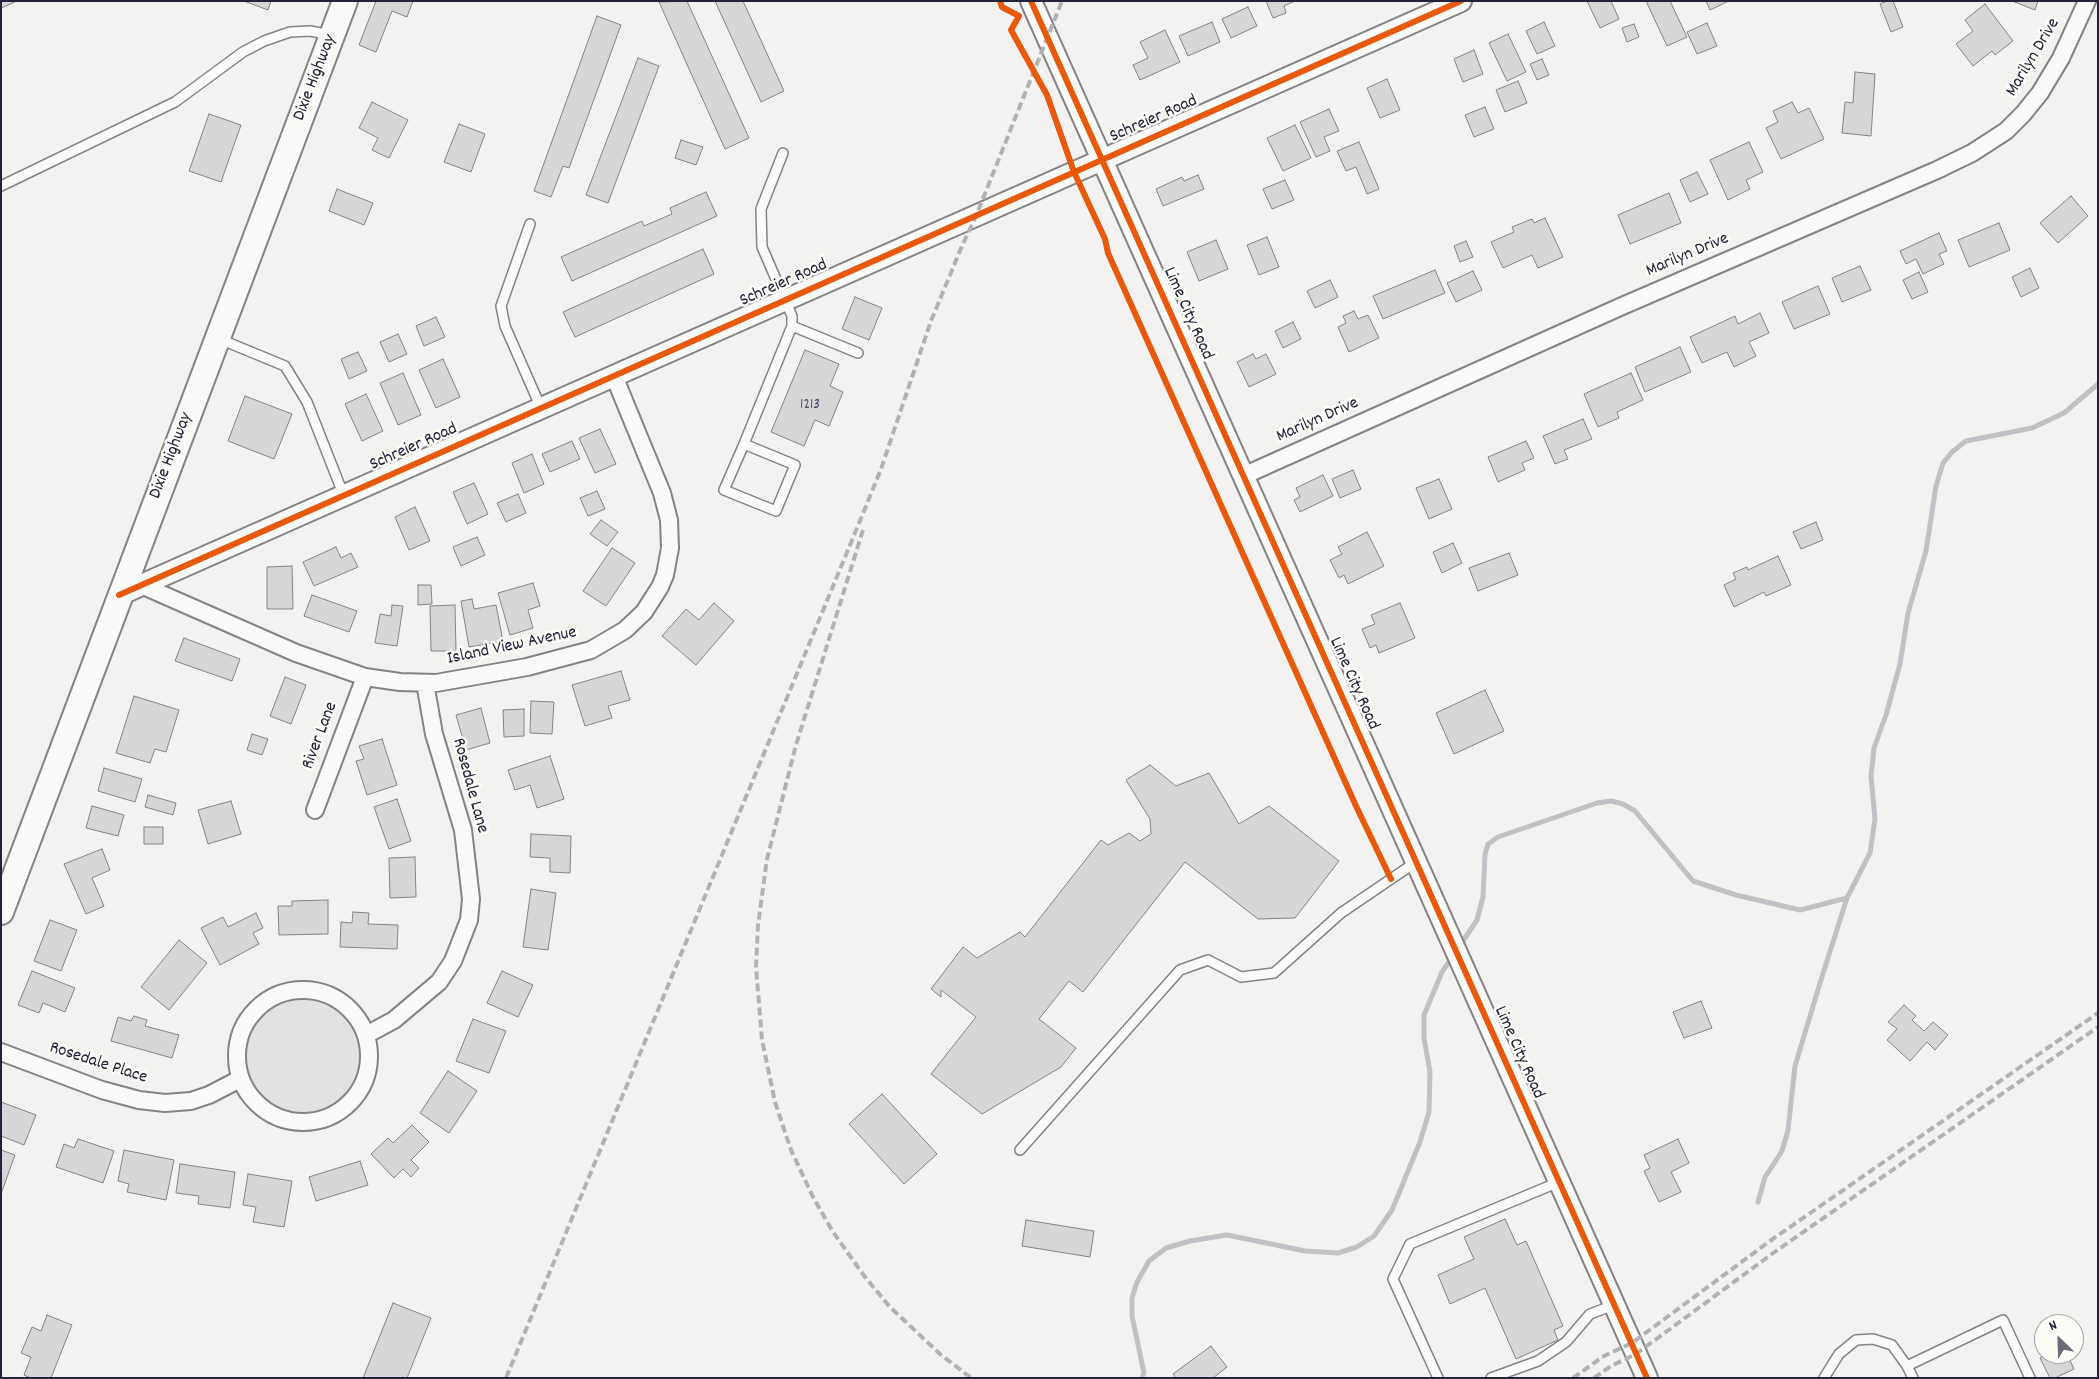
<!DOCTYPE html>
<style>
body{margin:0}
#map{position:relative;width:2099px;height:1379px;overflow:hidden;background:#f3f2f0;font-family:Dekko,sans-serif}
canvas{display:block}
.frame{position:absolute;inset:0;border:2px solid #22223b;pointer-events:none}
.north{position:absolute;left:2034px;top:1314px;width:50px;height:50px;box-sizing:border-box;background:#fdfcf7;border:1px solid #a5a5ac;border-radius:50%;rotate:336deg;font-size:14px;font-weight:700;line-height:20px;text-align:center;color:#22223b}
.north::after{content:'';display:block;margin:auto;width:18px;height:22px;background:#6b6b7a;clip-path:polygon(50% 0,100% 100%,50% 72%,0 100%)}
</style>
<div id="map">
<canvas width="2099" height="1379"></canvas>
<div class="frame"></div>
<div class="north">N</div>
</div>
<script>
const c = document.querySelector('canvas').getContext('2d');
c.lineJoin = 'round';
function fill(path, color) {
  c.fillStyle = color;
  c.fill(path, 'evenodd');
}
function shape(rows) {
  const path = new Path2D();
  for (const r of rows) {
    if (r.length === 3) {
      path.moveTo(r[0] + r[2], r[1]);
      path.arc(r[0], r[1], r[2], 0, 2 * Math.PI);
      continue;
    }
    path.moveTo(r[0], r[1]);
    for (let i = 2; i < r.length; i += 2) path.lineTo(r[i], r[i + 1]);
  }
  return path;
}
function trace(path, color, width, dash) {
  c.strokeStyle = color;
  c.lineWidth = width;
  c.lineCap = dash ? 'butt' : 'round';
  c.setLineDash(dash || []);
  c.stroke(path);
}
function write(font, color, halo, rows, align = 'center') {
  c.font = font + ' Dekko,sans-serif';
  c.lineWidth = 5;
  c.setLineDash([]);
  c.textBaseline = 'middle';
  c.strokeStyle = halo;
  c.fillStyle = color;
  for (const [text, x, y, turn = 0] of rows) {
    c.save();
    c.translate(x, y);
    c.rotate((+turn || 0) * Math.PI / 180);
    c.textAlign = isNaN(turn) ? turn : align;
    if (halo) c.strokeText(text, 0, 0);
    c.fillText(text, 0, 0);
    c.restore();
  }
}
fill(shape([
 [303,1057,57]
]), '#e2e2e1');
trace(shape([
 [1459,947,1477,920,1483,897,1485,854,1488,844,1498,837,1597,803,1611,801,1623,804,1635,811,1693,881,1736,895,1800,910,1847,898],
 [1758,1202,1765,1177,1782,1151,1788,1130,1795,1066,1820,983,1847,898,1870,853,1875,819,1871,776,1874,748,1886,715,1900,664,1908,613,1926,551,1936,486,1943,463,1952,452,1966,441,2032,428,2064,413,2098,384],
 [1142,1378,1144,1373,1132,1316,1132,1298,1137,1282,1149,1261,1166,1248,1190,1241,1227,1235,1305,1251,1338,1253,1357,1247,1374,1236,1392,1210,1420,1142,1429,1112,1430,1072,1424,1038,1424,1015,1442,972,1453,956]
]), '#c1c1c5', 5);
const building = shape([
 [1,1,17,1,1,8,1,1],
 [244,1,271,1,268,10,244,1],
 [376,1,413,1,407,17,392,11,376,52,359,45,376,1],
 [687,1,749,138,725,149,659,2,687,1],
 [715,1,743,1,784,91,761,102,715,1],
 [1266,1,1295,1,1284,6,1286,13,1273,18,1266,1],
 [1587,1,1611,1,1619,19,1600,28,1587,1],
 [1646,1,1670,1,1687,37,1667,46,1646,1],
 [1706,1,1729,1,1710,10,1706,1],
 [1887,1,1893,1,1903,27,1891,32,1880,4,1887,1],
 [2012,1,2038,1,2035,10,2012,1],
 [1985,4,2013,41,1995,55,1992,51,1973,66,1956,44,1973,31,1965,20,1985,4],
 [1248,7,1257,26,1231,38,1222,19,1248,7],
 [597,16,621,25,569,168,563,166,551,197,534,191,597,16],
 [1212,22,1220,42,1188,56,1179,36,1212,22],
 [1544,22,1555,46,1537,54,1526,31,1544,22],
 [1707,23,1717,46,1697,54,1687,32,1707,23],
 [1634,24,1639,37,1627,42,1622,28,1634,24],
 [1165,30,1180,62,1140,80,1133,65,1148,58,1140,42,1165,30],
 [1508,34,1526,72,1507,81,1489,43,1508,34],
 [1474,50,1483,74,1463,82,1454,59,1474,50],
 [638,58,659,66,608,203,586,195,638,58],
 [1542,59,1549,75,1537,80,1530,64,1542,59],
 [1855,72,1875,74,1871,136,1842,133,1845,102,1853,103,1855,72],
 [1387,79,1400,110,1380,118,1367,88,1387,79],
 [1518,81,1527,103,1505,112,1496,90,1518,81],
 [372,102,408,120,389,158,372,150,378,138,359,128,372,102],
 [1792,102,1798,113,1809,108,1824,139,1781,159,1766,128,1778,122,1773,111,1792,102],
 [1485,107,1494,129,1474,137,1465,115,1485,107],
 [1329,109,1339,131,1324,137,1330,151,1316,157,1300,122,1329,109],
 [209,114,241,125,221,182,189,171,209,114],
 [459,124,485,134,471,172,444,162,459,124],
 [1295,125,1311,158,1283,171,1267,138,1295,125],
 [681,140,703,147,696,165,675,158,681,140],
 [1359,142,1379,189,1367,194,1356,167,1346,171,1337,151,1359,142],
 [1749,142,1763,172,1746,180,1750,189,1728,200,1710,160,1749,142],
 [1697,172,1708,194,1690,202,1680,180,1697,172],
 [1198,175,1204,189,1163,206,1156,189,1182,177,1184,181,1198,175],
 [1285,180,1294,200,1272,209,1263,189,1285,180],
 [337,189,373,203,364,225,329,211,337,189],
 [706,192,717,216,572,281,561,257,642,221,644,226,672,214,670,208,706,192],
 [1669,193,1681,223,1630,244,1618,215,1669,193],
 [2071,196,2088,216,2058,243,2040,223,2071,196],
 [1545,218,1563,257,1538,268,1532,255,1503,268,1491,242,1514,232,1512,227,1532,219,1534,223,1545,218],
 [1999,223,2010,250,1969,267,1958,240,1999,223],
 [1939,233,1947,251,1939,254,1944,264,1923,274,1916,259,1906,264,1900,251,1939,233],
 [1267,237,1279,267,1259,275,1247,245,1267,237],
 [1216,240,1228,269,1199,281,1187,252,1216,240],
 [1466,241,1473,257,1460,262,1454,246,1466,241],
 [703,249,714,274,575,337,563,312,703,249],
 [1860,266,1871,290,1842,302,1832,278,1860,266],
 [2030,268,2039,288,2021,297,2012,277,2030,268],
 [1435,270,1445,293,1383,319,1373,296,1435,270],
 [1473,271,1482,290,1456,302,1447,283,1473,271],
 [1919,272,1928,292,1912,299,1903,280,1919,272],
 [1330,280,1338,297,1315,308,1307,291,1330,280],
 [1818,286,1830,314,1794,329,1782,302,1818,286],
 [855,297,882,308,869,340,842,329,855,297],
 [1354,311,1358,319,1368,315,1379,338,1349,352,1338,327,1346,323,1343,316,1354,311],
 [1760,313,1769,333,1749,342,1756,356,1734,367,1727,352,1702,363,1690,337,1735,316,1738,324,1760,313],
 [436,317,445,337,424,346,416,326,436,317],
 [1293,322,1301,339,1283,348,1275,331,1293,322],
 [398,334,407,354,389,362,380,342,398,334],
 [1680,347,1691,372,1645,392,1635,367,1680,347],
 [805,350,839,364,830,386,843,392,829,426,815,420,804,446,771,432,805,350],
 [358,352,367,371,349,379,341,359,358,352],
 [1253,354,1256,359,1266,354,1276,374,1249,387,1237,362,1253,354],
 [443,359,460,397,436,408,419,370,443,359],
 [403,373,421,415,398,425,380,383,403,373],
 [1631,373,1643,400,1617,412,1619,418,1598,427,1584,394,1631,373],
 [366,394,383,431,362,441,345,404,366,394],
 [245,396,292,414,274,459,228,441,245,396],
 [1583,419,1592,439,1564,450,1568,459,1555,464,1543,436,1583,419],
 [600,429,616,464,595,473,579,438,600,429],
 [572,441,580,459,550,472,542,454,572,441],
 [1526,441,1534,458,1522,463,1525,470,1498,482,1488,457,1526,441],
 [532,454,544,484,524,493,512,463,532,454],
 [1353,470,1361,489,1340,498,1332,479,1353,470],
 [1323,475,1333,496,1300,512,1294,500,1300,497,1296,488,1323,475],
 [1439,479,1452,509,1429,519,1416,488,1439,479],
 [474,483,488,514,467,524,453,492,474,483],
 [597,491,605,509,588,516,580,498,597,491],
 [518,494,526,513,506,522,497,503,518,494],
 [415,507,430,541,409,550,395,517,415,507],
 [601,520,618,532,607,546,590,534,601,520],
 [1816,522,1823,540,1801,549,1793,532,1816,522],
 [1367,532,1384,566,1348,584,1344,575,1339,578,1330,560,1342,554,1338,547,1367,532],
 [477,537,485,555,461,566,453,547,477,537],
 [1453,543,1462,563,1442,573,1433,552,1453,543],
 [336,547,341,558,351,553,358,567,314,586,303,562,336,547],
 [612,548,635,563,606,606,583,591,612,548],
 [1509,553,1518,575,1478,591,1469,568,1509,553],
 [1778,556,1791,585,1766,596,1764,592,1734,607,1724,585,1736,579,1733,573,1747,567,1748,570,1778,556],
 [292,566,293,609,267,609,267,567,292,566],
 [533,583,540,606,528,610,533,628,510,635,498,593,533,583],
 [418,585,431,585,432,604,418,605,418,585],
 [312,595,357,611,349,632,304,616,312,595],
 [472,599,474,609,496,605,503,641,469,647,461,601,472,599],
 [714,603,734,621,696,665,662,636,686,609,699,620,714,603],
 [1400,603,1415,638,1379,653,1376,645,1370,648,1362,629,1375,624,1371,615,1400,603],
 [392,605,403,606,397,646,375,643,380,614,391,616,392,605],
 [455,605,456,651,431,651,430,606,455,605],
 [184,638,240,659,232,681,175,661,184,638],
 [621,671,630,700,608,706,612,718,585,726,572,685,621,671],
 [285,677,306,685,291,724,270,716,285,677],
 [1485,690,1504,731,1454,754,1436,713,1485,690],
 [134,696,179,710,166,752,155,749,150,763,116,753,134,696],
 [531,701,554,702,552,734,530,733,531,701],
 [481,708,490,743,466,750,456,715,481,708],
 [524,709,524,736,504,737,503,710,524,709],
 [252,734,268,739,262,755,247,750,252,734],
 [382,739,397,785,367,795,356,761,364,759,359,746,382,739],
 [550,756,564,799,537,808,530,785,515,790,508,770,550,756],
 [1150,765,1176,786,1209,773,1239,824,1269,806,1339,861,1295,918,1258,919,1185,862,1083,992,1069,981,1039,1019,1076,1048,1061,1067,982,1114,931,1074,976,1017,941,990,941,997,931,989,963,947,977,958,1020,932,1025,937,1101,840,1108,845,1129,833,1140,841,1151,834,1150,819,1126,780,1150,765],
 [104,768,142,779,135,802,98,791,104,768],
 [148,795,176,803,173,815,145,807,148,795],
 [397,799,411,841,389,849,374,807,397,799],
 [231,801,241,834,208,844,198,810,231,801],
 [92,806,124,815,118,836,86,828,92,806],
 [144,827,163,827,163,844,144,844,144,827],
 [531,834,571,836,570,873,550,872,550,858,530,857,531,834],
 [102,849,110,870,92,878,104,906,86,914,64,864,102,849],
 [415,857,416,897,390,898,389,858,415,857],
 [531,889,556,893,548,950,523,947,531,889],
 [328,900,328,934,279,935,278,906,292,906,292,901,328,900],
 [353,912,369,913,368,924,398,925,397,949,340,947,341,922,352,923,353,912],
 [256,913,263,928,253,933,259,944,220,965,201,928,223,917,228,927,256,913],
 [50,920,77,930,61,971,34,961,50,920],
 [179,940,207,963,169,1010,141,987,179,940],
 [32,971,75,988,65,1012,43,1003,39,1013,18,1005,32,971],
 [502,971,533,985,518,1017,487,1003,502,971],
 [1701,1001,1712,1028,1684,1038,1673,1012,1701,1001],
 [1904,1005,1916,1016,1912,1020,1924,1031,1933,1022,1948,1035,1935,1050,1927,1042,1910,1061,1887,1040,1897,1029,1888,1022,1904,1005],
 [134,1016,147,1020,145,1026,179,1035,172,1058,111,1041,118,1017,131,1021,134,1016],
 [473,1019,506,1031,489,1073,456,1061,473,1019],
 [448,1071,477,1091,449,1133,420,1113,448,1071],
 [882,1094,937,1154,904,1184,849,1124,882,1094],
 [1,1102,36,1115,24,1145,1,1136,1,1102],
 [412,1125,429,1142,411,1160,419,1168,411,1177,403,1169,394,1178,371,1154,388,1138,393,1143,412,1125],
 [78,1139,114,1151,103,1183,56,1167,64,1144,74,1148,78,1139],
 [1678,1139,1689,1163,1671,1172,1681,1192,1659,1202,1644,1171,1650,1168,1644,1155,1678,1139],
 [1,1150,15,1155,1,1194,1,1150],
 [124,1150,174,1160,166,1200,127,1192,129,1184,118,1181,124,1150],
 [360,1161,368,1185,316,1201,309,1177,360,1161],
 [180,1164,235,1172,230,1208,198,1204,199,1196,176,1193,180,1164],
 [248,1174,292,1181,284,1227,253,1222,256,1207,243,1205,248,1174],
 [1505,1219,1517,1245,1526,1241,1563,1326,1554,1330,1558,1340,1516,1359,1485,1288,1450,1304,1438,1275,1474,1259,1464,1237,1505,1219],
 [1026,1220,1094,1231,1090,1257,1022,1246,1026,1220],
 [393,1303,431,1318,407,1378,363,1378,393,1303],
 [47,1315,72,1325,51,1378,31,1378,24,1375,31,1357,21,1353,32,1327,41,1331,47,1315],
 [1211,1346,1227,1367,1213,1378,1176,1378,1173,1374,1211,1346],
 [2048,1354,2067,1354,2074,1369,2055,1378,2050,1378,2040,1358,2048,1354]
]);
fill(building, '#d7d6d6');
trace(building, '#848488', 1);
const service = shape([
 [1,186,175,102,243,52,264,41,290,32,310,31,331,35],
 [530,224,501,306,505,326,541,408],
 [792,326,858,353],
 [217,338,285,366,307,402,344,496],
 [744,444,795,465,776,511,724,490,744,444,792,326,792,316,762,247,761,209,783,153],
 [1020,1150,1180,970,1208,960,1241,977,1274,973,1341,913,1416,862],
 [1907,1366,2003,1320,2030,1378],
 [1438,1378,1393,1279,1410,1244,1559,1182],
 [1491,1378,1538,1361,1566,1342,1590,1314,1614,1305],
 [1824,1378,1839,1354,1856,1340,1873,1339,1892,1345,1907,1366,1913,1378]
]);
const minor = shape([
 [1243,476,1620,307,1937,170,1972,153,2006,131,2023,114,2040,93,2061,58,2087,1],
 [141,585,296,653,365,677,400,682,436,683,527,667,591,650,625,630,644,612,660,587,665,575,670,548,669,520,662,493,614,376],
 [315,810,365,677],
 [303,1056,66],
 [366,1035,394,1020,439,982,453,961,469,920,471,899,463,830,434,734,425,683],
 [1,1052,102,1090,139,1100,165,1103,191,1101,209,1095,240,1079]
]);
const tertiary = shape([
 [1031,1,1647,1378],
 [119,595,1461,1]
]);
const secondary = shape([
 [1,912,345,1]
]);
trace(service, '#848488', 12);
trace(minor, '#848488', 20);
trace(tertiary, '#848488', 24);
trace(secondary, '#848488', 28);
trace(service, '#fafaf8', 9);
trace(minor, '#fafaf8', 16);
trace(tertiary, '#fafaf8', 20);
trace(secondary, '#fafaf8', 24);
trace(shape([
 [863,530,796,745,767,859,758,925,756,967,762,1040,775,1102,791,1150,813,1197,833,1232,865,1277,890,1307,940,1354,971,1378],
 [506,1378,862,516,881,469,931,321,962,246,976,216,1062,1],
 [1573,1378,1604,1356,1632,1343,1770,1241,2098,1013],
 [1594,1378,1611,1366,1636,1354,1776,1251,2098,1027]
]), '#b2b2b4', 4, [8, 4]);
trace(shape([
 [1000,1,1002,7,1019,16,1011,30,1047,95,1074,172,1105,239,1108,253,1356,806,1391,879],
 [1031,1,1647,1378],
 [119,595,1461,1]
]), '#e8590c', 6);
write('15px', '#4f4f62', null, [
 ["1213",810,406]
]);
write('18px', '#22223b', '#fdfcf7', [
 ["Marilyn Drive",2034,58,-59],
 ["Dixie Highway",316,78,-69],
 ["Schreier Road",1154,120,-24],
 ["Marilyn Drive",1688,256,-23],
 ["Schreier Road",784,284,-24],
 ["Lime City Road",1187,314,66],
 ["Marilyn Drive",1318,421,-24],
 ["Schreier Road",414,448,-24],
 ["Dixie Highway",172,456,-69],
 ["Island View Avenue",512,647,-12],
 ["Lime City Road",1353,684,66],
 ["River Lane",321,736,-69],
 ["Rosedale Lane",469,786,75],
 ["Lime City Road",1518,1053,66],
 ["Rosedale Place",98,1064,18]
]);
</script>
